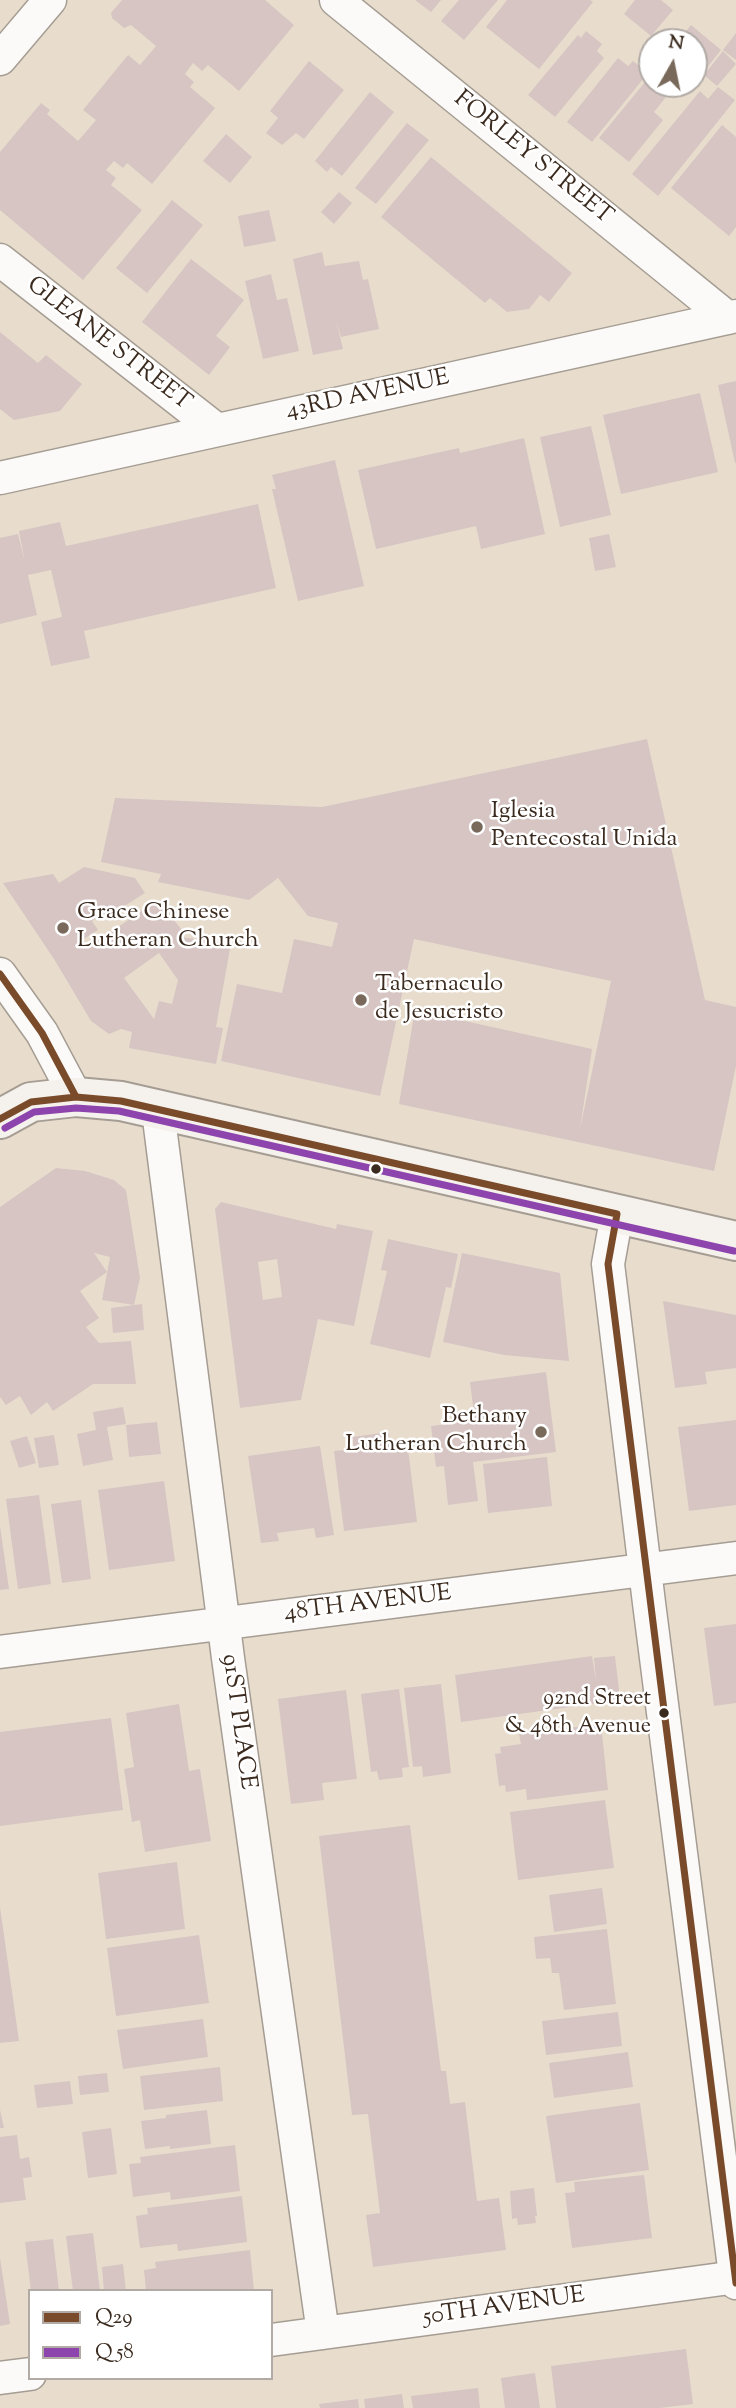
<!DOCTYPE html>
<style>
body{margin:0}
#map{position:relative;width:736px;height:2408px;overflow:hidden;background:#e8ddcd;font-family:"Sorts Mill Goudy",serif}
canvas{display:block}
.legend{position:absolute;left:28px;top:2289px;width:245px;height:91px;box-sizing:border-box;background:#fff;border:2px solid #b1aaa5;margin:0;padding:9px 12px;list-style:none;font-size:21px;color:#3b2a1e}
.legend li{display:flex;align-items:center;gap:14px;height:35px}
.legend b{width:35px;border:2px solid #b1aaa5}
.north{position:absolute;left:638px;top:28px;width:70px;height:70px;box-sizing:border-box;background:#fff;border:2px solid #b1aaa5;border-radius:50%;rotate:9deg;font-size:19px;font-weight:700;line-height:28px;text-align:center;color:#3b2a1e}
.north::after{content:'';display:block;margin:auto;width:24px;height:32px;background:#78695b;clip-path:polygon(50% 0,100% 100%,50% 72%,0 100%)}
</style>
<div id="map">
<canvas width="736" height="2408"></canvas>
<ul class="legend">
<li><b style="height:9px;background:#7a4b2a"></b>Q29</li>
<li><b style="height:9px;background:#8e44ad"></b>Q58</li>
</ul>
<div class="north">N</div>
</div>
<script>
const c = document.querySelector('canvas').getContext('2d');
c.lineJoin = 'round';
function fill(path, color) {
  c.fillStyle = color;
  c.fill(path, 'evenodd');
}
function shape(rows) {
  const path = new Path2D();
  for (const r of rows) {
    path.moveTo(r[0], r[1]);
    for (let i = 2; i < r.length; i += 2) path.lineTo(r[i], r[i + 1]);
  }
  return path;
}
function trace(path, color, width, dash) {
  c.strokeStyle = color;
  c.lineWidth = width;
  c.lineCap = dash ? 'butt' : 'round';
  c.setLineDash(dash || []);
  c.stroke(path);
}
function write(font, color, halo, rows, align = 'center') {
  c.font = font + ' "Sorts Mill Goudy",serif';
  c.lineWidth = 5;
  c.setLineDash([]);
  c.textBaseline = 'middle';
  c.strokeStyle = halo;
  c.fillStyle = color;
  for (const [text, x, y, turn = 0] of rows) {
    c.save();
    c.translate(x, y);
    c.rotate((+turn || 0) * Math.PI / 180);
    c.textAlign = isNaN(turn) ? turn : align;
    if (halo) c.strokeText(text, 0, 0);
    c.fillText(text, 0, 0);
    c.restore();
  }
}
fill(shape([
 [122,0,265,0,294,25,239,91,208,65,202,71,193,63,185,74,194,82,190,87,215,108,152,184,127,163,123,168,114,161,106,170,116,178,111,185,142,210,83,280,0,210,0,152,41,103,50,110,47,114,78,141,96,120,83,110,128,55,140,65,156,46,131,25,124,28,112,18,111,13],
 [415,0,441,0,431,12],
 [459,0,498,0,464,40,441,21],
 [507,0,590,0,593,2,539,69,486,27],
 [635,0,661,0,673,10,651,36,624,14],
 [691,25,721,50,702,74,694,67,694,42,677,42],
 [586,31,602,44,597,51,604,58,555,117,528,95,578,35,581,38],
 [736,33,736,60,723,50],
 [723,51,736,64,717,86,704,75],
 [618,58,628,66,633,61,648,73,592,142,567,122],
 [309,61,344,90,304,139,296,133,282,145,266,133,278,118,270,111],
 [650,76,652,84,671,84,674,87,654,112,663,120,629,162,599,138],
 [718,87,735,100,658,196,632,174,700,91,708,99],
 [370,92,394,112,342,176,331,167,327,172,315,161],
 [407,123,429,140,376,204,355,188],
 [722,125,736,137,736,227,729,236,671,188],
 [226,134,252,157,230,183,203,161],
 [431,157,572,273,549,302,540,295,529,309,507,312,490,298,485,303,381,217],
 [339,192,352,203,334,224,321,212],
 [172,200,203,225,147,293,116,268],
 [269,210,276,241,244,247,238,216],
 [322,252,325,266,359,261,363,280,368,279,379,329,341,337,336,320,343,349,313,355,293,259],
 [191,259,244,300,216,336,230,347,209,375,142,322],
 [271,274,277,300,287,298,299,351,263,359,245,281],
 [0,332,38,363,46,355,82,384,60,411,14,420,0,409],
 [736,381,736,463,735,463,718,385],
 [700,393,718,472,621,494,603,415],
 [591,426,611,515,560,527,540,437],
 [524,438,545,534,481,549,476,526,376,549,358,470,459,448,460,453],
 [335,460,364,586,298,601,272,489,276,489,272,475],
 [258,504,276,588,84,631,90,658,51,666,41,622,62,617,51,570,28,575,37,615,0,624,0,538,18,534,25,563,19,531,60,522,66,546],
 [609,534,616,567,595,571,589,538],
 [647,739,705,1000,736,1007,736,1066,714,1171,399,1104,415,1010,592,1049,580,1129,611,981,414,939,380,1096,221,1061,237,984,282,993,294,939,332,947,338,923,308,916,278,878,249,900,158,882,161,874,101,862,115,798,322,807],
 [84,867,135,878,145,893,115,912,112,908,92,921,98,930,82,940,87,948,158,900,181,929,179,937,231,943,216,1027,223,1028,216,1064,129,1048,132,1032,121,1029,109,1034,91,1021,54,959,3,883,53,874,59,883],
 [159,953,178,980,172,1004,159,1001,154,1019,124,978],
 [56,1168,85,1171,114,1180,126,1190,140,1278,134,1305,102,1300,110,1257,94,1253,107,1272,80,1291,99,1318,86,1327,99,1343,131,1341,136,1384,93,1384,53,1411,47,1402,31,1415,20,1396,6,1405,0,1397,0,1207],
 [221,1202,336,1229,337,1224,373,1231,354,1326,318,1319,301,1400,240,1408,215,1209],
 [277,1259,282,1297,263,1300,258,1262],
 [388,1239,458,1254,451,1288,446,1287,430,1358,370,1344,387,1271,381,1270],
 [462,1253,560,1273,569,1361,504,1355,443,1342],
 [663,1301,736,1315,736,1368,705,1372,707,1384,675,1388],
 [142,1304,144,1330,113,1333,111,1308],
 [546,1372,556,1452,473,1462,478,1501,448,1505,444,1466,436,1467,431,1426,475,1421,470,1382],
 [123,1407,126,1424,107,1427,113,1460,83,1466,77,1434,96,1430,93,1412],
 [736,1420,736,1505,689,1511,678,1427],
 [157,1422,161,1454,129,1457,126,1425],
 [389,1432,390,1442,407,1440,417,1522,344,1531,334,1451,354,1449,352,1437],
 [54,1435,59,1465,39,1468,34,1438],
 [27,1436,36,1463,19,1468,10,1441],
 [320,1446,334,1535,316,1538,314,1528,277,1533,279,1541,261,1543,248,1456],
 [547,1457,552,1506,488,1513,483,1464],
 [164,1481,175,1561,109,1570,98,1490],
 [39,1495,51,1584,18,1589,6,1499],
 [81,1500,91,1579,62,1583,51,1504],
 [0,1526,9,1589,0,1590],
 [736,1624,736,1703,714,1706,704,1628],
 [592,1656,596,1681,594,1658,615,1656,620,1698,598,1701,599,1703,461,1722,455,1675],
 [441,1684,451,1773,423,1777,422,1766,413,1767,404,1688],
 [399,1689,409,1767,402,1768,403,1777,379,1780,377,1771,371,1772,361,1694],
 [346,1690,357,1779,322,1783,324,1800,291,1804,278,1699],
 [179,1704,189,1771,200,1769,211,1841,145,1852,140,1820,132,1822,124,1769,134,1767,126,1713],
 [111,1718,123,1810,0,1826,0,1732],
 [601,1724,608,1790,527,1800,526,1789,506,1792,505,1785,499,1786,495,1754,501,1753,500,1747,521,1744,519,1734],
 [605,1800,614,1868,518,1880,510,1812],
 [410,1825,441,2071,446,2071,450,2104,465,2102,477,2201,499,2198,506,2250,373,2267,366,2215,380,2213,368,2114,352,2115,319,1836],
 [177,1862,185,1929,106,1939,98,1873],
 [602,1888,607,1924,554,1932,549,1895],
 [0,1907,19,2041,0,2043],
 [607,1929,616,2004,564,2010,559,1973,552,1973,550,1958,536,1959,534,1937],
 [199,1935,209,2003,116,2016,107,1948],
 [618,2012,622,2046,546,2055,542,2021],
 [203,2019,208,2057,123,2069,117,2030],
 [628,2052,633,2087,554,2098,549,2063],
 [220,2067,223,2101,144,2110,140,2076],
 [107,2073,109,2092,80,2095,78,2076],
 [70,2081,73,2104,37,2108,34,2085],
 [640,2103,649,2170,556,2183,546,2116],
 [0,2110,4,2128,0,2128],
 [207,2110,211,2144,170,2149,170,2146,145,2149,141,2121,166,2118,166,2115],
 [111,2128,117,2174,88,2178,82,2132],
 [17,2135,20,2159,29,2157,32,2177,23,2178,26,2200,0,2203,0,2137],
 [235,2145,240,2191,171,2200,170,2192,133,2197,129,2164,141,2163,140,2157],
 [644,2175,652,2238,572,2248,565,2193,575,2192,574,2182],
 [534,2188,537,2216,535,2216,536,2223,518,2225,517,2218,512,2219,510,2191],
 [242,2196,247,2242,178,2251,177,2244,140,2248,136,2216,148,2214,147,2208],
 [93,2233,100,2291,73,2291,66,2236],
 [53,2239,59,2291,31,2291,25,2242],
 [250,2250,254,2291,146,2291,144,2270,156,2268,155,2262],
 [0,2258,10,2324,0,2326],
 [123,2264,126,2291,104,2291,102,2267],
 [686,2349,693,2404,660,2408,556,2408,551,2366],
 [535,2373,540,2408,505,2408,501,2378],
 [478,2388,480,2408,413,2408,411,2396],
 [402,2394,404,2408,365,2408,364,2399],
 [358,2399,359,2408,320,2408,319,2404]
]), '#d6c5c3');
const street = shape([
 [336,0,728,318],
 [0,59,50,0],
 [0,260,216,429],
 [0,478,736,316],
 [0,974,42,1033,76,1097],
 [158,1111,228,1658,323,2333],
 [617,1214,608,1264,649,1603,736,2283],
 [0,1652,736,1558],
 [271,2340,736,2277],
 [0,2378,30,2374]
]);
const secondary = shape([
 [0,1119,31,1102,76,1097,121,1101,736,1241]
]);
trace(street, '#a59d93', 35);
trace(secondary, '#a59d93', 42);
trace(street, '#fcfaf8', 32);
trace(secondary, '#f5f1ec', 38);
trace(shape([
 [0,974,42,1033,76,1097],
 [0,1119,31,1102,76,1097,121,1101,617,1214,608,1264,736,2283]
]), '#7a4b2a', 7);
trace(shape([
 [5,1128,34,1112,76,1108,119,1111,734,1251]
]), '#8e44ad', 7);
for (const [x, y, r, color] of [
 [477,827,7,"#78695b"],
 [63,928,7,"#78695b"],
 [361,1000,7,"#78695b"],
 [376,1169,6,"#3b2a1e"],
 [541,1432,7,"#78695b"],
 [664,1713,6,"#3b2a1e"]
]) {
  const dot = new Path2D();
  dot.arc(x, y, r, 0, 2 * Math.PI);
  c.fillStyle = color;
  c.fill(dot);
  trace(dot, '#fff', 2.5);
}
write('22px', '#3b2a1e', '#fff', [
 ["92nd Street",651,1700],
 ["& 48th Avenue",651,1728]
], 'right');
write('24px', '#3b2a1e', '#fff', [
 ["FORLEY STREET",532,159,39],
 ["GLEANE STREET",108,345,38],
 ["43RD AVENUE",368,396,-12],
 ["48TH AVENUE",368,1605,-7],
 ["91ST PLACE",237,1722,82],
 ["50TH AVENUE",504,2308,-8]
]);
write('24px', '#3b2a1e', '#fff', [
 ["Iglesia",491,813],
 ["Pentecostal Unida",491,841],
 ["Grace Chinese",77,914],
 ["Lutheran Church",77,942],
 ["Tabernaculo",375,986],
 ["de Jesucristo",375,1014],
 ["Bethany",527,1418,"right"],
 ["Lutheran Church",527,1446,"right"]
], 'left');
</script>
